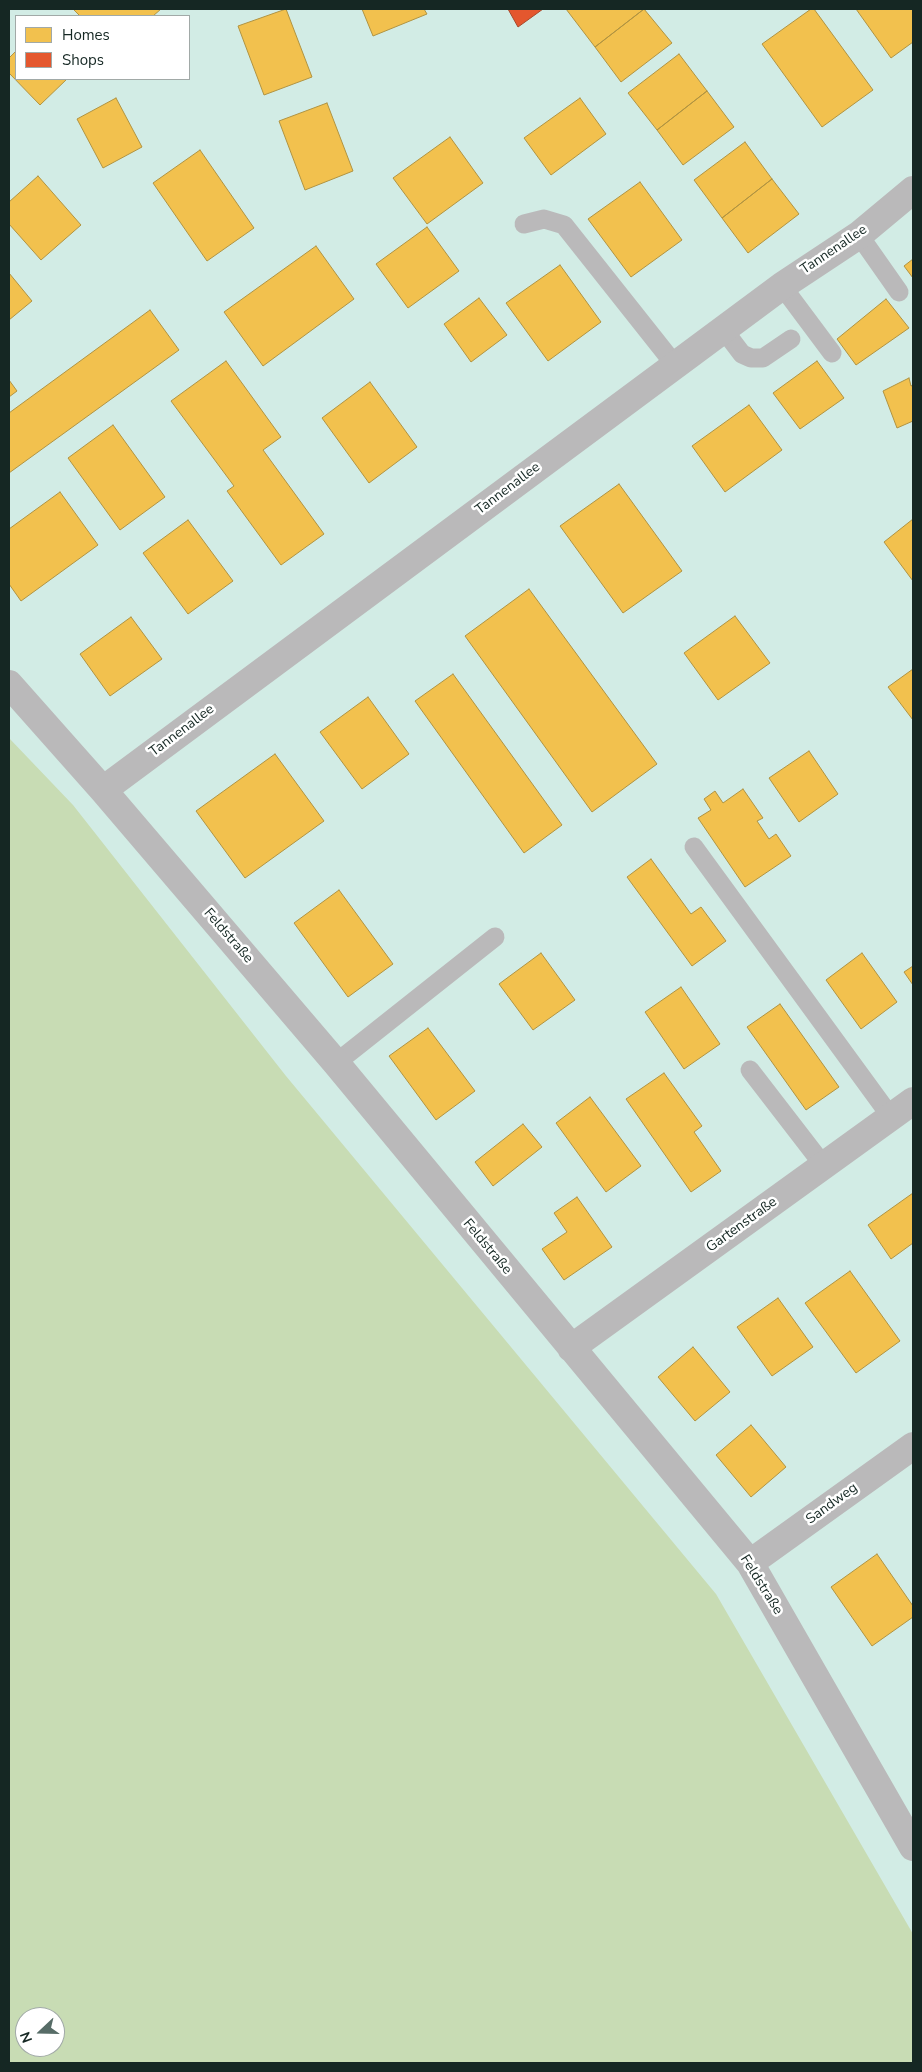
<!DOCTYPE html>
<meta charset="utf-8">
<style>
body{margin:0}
#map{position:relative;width:922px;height:2072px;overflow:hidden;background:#d2ece5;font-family:"Nunito Sans",sans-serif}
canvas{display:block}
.frame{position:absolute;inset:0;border:10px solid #152723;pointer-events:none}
.legend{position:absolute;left:15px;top:15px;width:175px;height:65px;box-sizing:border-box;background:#fff;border:1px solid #a1a9a7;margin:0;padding:6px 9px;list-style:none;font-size:15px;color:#152723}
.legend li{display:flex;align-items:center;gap:10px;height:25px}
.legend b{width:25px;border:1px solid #a1a9a7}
.north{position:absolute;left:15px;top:2007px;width:50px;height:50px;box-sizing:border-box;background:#fff;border:1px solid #a1a9a7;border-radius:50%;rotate:249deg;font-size:14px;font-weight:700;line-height:20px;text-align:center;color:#152723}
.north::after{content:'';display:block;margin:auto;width:18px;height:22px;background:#576c67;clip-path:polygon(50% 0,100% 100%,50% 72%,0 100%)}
</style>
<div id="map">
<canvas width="922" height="2072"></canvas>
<div class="frame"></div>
<ul class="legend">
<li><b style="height:14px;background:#f2c14e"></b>Homes</li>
<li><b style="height:14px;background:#e4572e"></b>Shops</li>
</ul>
<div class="north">N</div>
</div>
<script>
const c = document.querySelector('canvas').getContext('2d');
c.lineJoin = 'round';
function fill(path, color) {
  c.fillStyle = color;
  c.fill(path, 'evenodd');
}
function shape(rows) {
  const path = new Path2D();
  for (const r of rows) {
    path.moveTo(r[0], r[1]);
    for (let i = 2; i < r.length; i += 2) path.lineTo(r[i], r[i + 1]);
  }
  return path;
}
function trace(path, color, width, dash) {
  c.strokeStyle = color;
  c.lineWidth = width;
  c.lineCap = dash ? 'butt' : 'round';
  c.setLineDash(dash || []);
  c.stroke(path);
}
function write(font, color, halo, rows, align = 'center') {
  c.font = font + ' "Nunito Sans",sans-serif';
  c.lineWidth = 5;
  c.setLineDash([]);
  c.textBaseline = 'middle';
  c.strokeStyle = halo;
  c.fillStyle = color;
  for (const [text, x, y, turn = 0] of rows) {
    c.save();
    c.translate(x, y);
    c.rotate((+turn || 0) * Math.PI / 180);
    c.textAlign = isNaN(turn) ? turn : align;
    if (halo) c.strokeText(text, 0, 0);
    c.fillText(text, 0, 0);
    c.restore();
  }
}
fill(shape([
 [9,738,73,805,286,1076,716,1594,913,1934,913,2063,9,2063],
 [25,2017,55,2017,55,2047,25,2047]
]), '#c8dcb4');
const homes = shape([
 [73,9,161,9,153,16,80,16,73,9],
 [286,9,312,77,264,95,238,26,286,9],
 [362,9,424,9,427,14,373,36,362,9],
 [566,9,644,9,595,47,566,9],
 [644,9,672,43,621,82,595,47,644,9],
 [811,9,814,9,873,90,822,127,762,44,811,9],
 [856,9,913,9,913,42,891,58,856,9],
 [16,51,16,79,67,79,40,105,9,73,9,58,16,51],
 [679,54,707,91,657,130,628,93,679,54],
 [707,91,734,127,683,165,657,130,707,91],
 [116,98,142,147,103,168,77,119,116,98],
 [580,98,606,134,551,175,524,138,580,98],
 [327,103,353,171,305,190,279,121,327,103],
 [450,137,483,183,427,224,393,178,450,137],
 [745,142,772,179,722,218,694,180,745,142],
 [200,150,254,228,207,261,153,183,200,150],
 [38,176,81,225,41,260,9,224,9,202,38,176],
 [772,179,799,214,748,253,722,218,772,179],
 [640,182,682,240,631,277,588,219,640,182],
 [427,227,459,271,408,308,376,264,427,227],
 [316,246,354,299,263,366,224,312,316,246],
 [913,259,913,278,904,266,913,259],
 [560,265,601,322,548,361,506,303,560,265],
 [9,273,32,301,9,320,9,273],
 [479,298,507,335,471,362,444,324,479,298],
 [886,299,909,328,856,365,837,339,886,299],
 [150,310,179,350,9,473,9,413,150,310],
 [226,361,281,437,263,450,324,534,281,565,227,491,234,486,171,401,226,361],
 [817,361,844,398,800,429,773,393,817,361],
 [909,378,911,386,913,385,913,421,897,428,883,391,909,378],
 [9,380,17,391,9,397,9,380],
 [370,382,417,447,369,483,322,418,370,382],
 [749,405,782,450,725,492,692,446,749,405],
 [113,425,165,497,120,530,68,458,113,425],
 [619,484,682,571,623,613,560,526,619,484],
 [60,492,98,545,21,601,9,584,9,529,60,492],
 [913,519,913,581,884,542,913,519],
 [188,520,233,581,188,614,143,553,188,520],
 [529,589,657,764,592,812,465,636,529,589],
 [735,616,770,663,718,700,684,653,735,616],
 [131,617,162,659,110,696,80,654,131,617],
 [913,669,913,720,888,687,913,669],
 [453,674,562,825,524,853,415,701,453,674],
 [368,697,409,754,362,789,320,732,368,697],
 [809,751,838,794,799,822,769,778,809,751],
 [275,754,324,821,245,878,196,811,275,754],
 [743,789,763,818,757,821,769,839,776,834,791,856,745,887,698,818,711,810,704,799,715,791,723,803,743,789],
 [651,859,691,914,701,907,726,941,692,966,627,877,651,859],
 [339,890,393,964,348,997,294,923,339,890],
 [541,953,575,1000,533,1030,499,984,541,953],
 [862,953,897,1002,861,1029,826,980,862,953],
 [913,966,913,985,904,972,913,966],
 [681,987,720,1044,684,1069,645,1012,681,987],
 [780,1004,839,1087,806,1110,747,1027,780,1004],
 [428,1028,475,1091,436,1120,389,1056,428,1028],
 [664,1073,702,1126,694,1132,721,1171,691,1192,626,1099,664,1073],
 [590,1097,641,1166,606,1192,556,1123,590,1097],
 [523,1124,542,1147,493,1186,475,1162,523,1124],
 [913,1193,913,1243,891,1259,868,1225,913,1193],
 [577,1197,612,1247,564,1280,542,1249,567,1232,554,1213,577,1197],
 [850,1271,900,1341,856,1373,805,1303,850,1271],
 [778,1298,813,1347,772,1376,737,1327,778,1298],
 [693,1347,730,1392,695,1421,658,1377,693,1347],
 [751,1425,786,1467,751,1497,716,1455,751,1425],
 [877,1554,913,1606,913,1617,872,1646,831,1587,877,1554]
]);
fill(homes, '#f2c14e');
trace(homes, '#b09341', 1);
const shops = shape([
 [508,9,543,9,518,27,508,9]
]);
fill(shops, '#e4572e');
trace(shops, '#a6492b', 1);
trace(shape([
 [524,224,544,219,564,225,675,365],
 [859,235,899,292],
 [782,286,832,353],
 [723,329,742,354,751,358,763,358,791,339],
 [694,847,891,1117],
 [336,1063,495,937],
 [750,1070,824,1166]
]), '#bab9ba', 19);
trace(shape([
 [9,684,103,790,336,1063,750,1563,913,1847],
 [103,790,782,286,859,235,913,190],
 [571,1348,913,1101],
 [750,1563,913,1446]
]), '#bab9ba', 28);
write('14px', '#152723', '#fff', [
 ["Tannenallee",834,250,-34],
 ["Tannenallee",508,489,-37],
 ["Tannenallee",182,731,-37],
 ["Feldstraße",228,936,49],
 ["Gartenstraße",742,1225,-36],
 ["Feldstraße",487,1247,50],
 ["Sandweg",832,1504,-36],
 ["Feldstraße",761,1585,58]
]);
</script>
